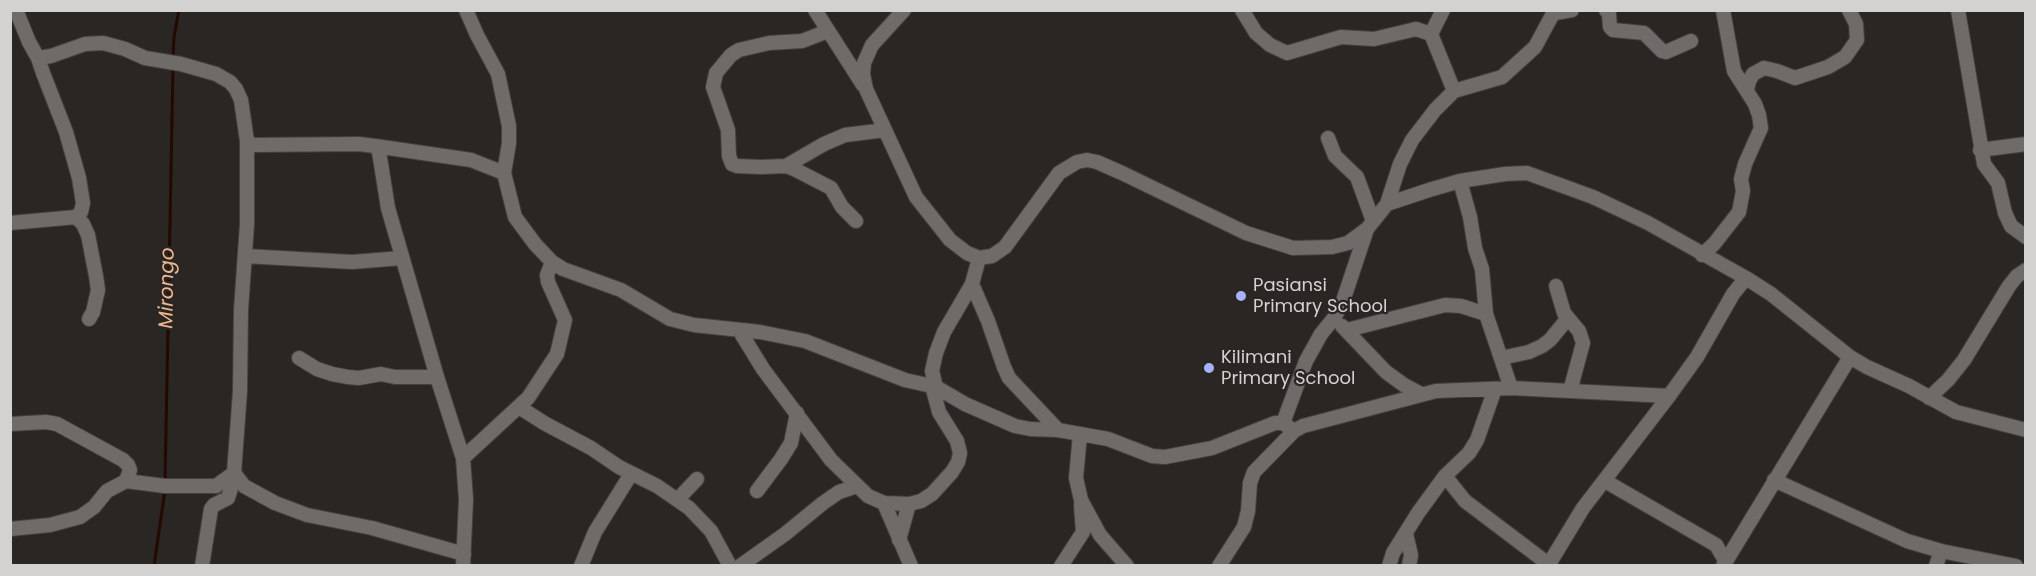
<!DOCTYPE html>
<style>
body{margin:0}
#map{position:relative;width:2036px;height:576px;overflow:hidden;background:#292624;font-family:Poppins,sans-serif}
canvas{display:block}
.frame{position:absolute;inset:0;border:12px solid #d4d2d1;pointer-events:none}
</style>
<div id="map">
<canvas width="2036" height="576"></canvas>
<div class="frame"></div>
</div>
<script>
const c = document.querySelector('canvas').getContext('2d');
c.lineJoin = 'round';
function shape(rows) {
  const path = new Path2D();
  for (const r of rows) {
    path.moveTo(r[0], r[1]);
    for (let i = 2; i < r.length; i += 2) path.lineTo(r[i], r[i + 1]);
  }
  return path;
}
function trace(path, color, width, dash) {
  c.strokeStyle = color;
  c.lineWidth = width;
  c.lineCap = dash ? 'butt' : 'round';
  c.setLineDash(dash || []);
  c.stroke(path);
}
function write(font, color, halo, rows, align = 'center') {
  c.font = font + ' Poppins,sans-serif';
  c.lineWidth = 4.5;
  c.setLineDash([]);
  c.textBaseline = 'middle';
  c.strokeStyle = halo;
  c.fillStyle = color;
  for (const [text, x, y, turn = 0] of rows) {
    c.save();
    c.translate(x, y);
    c.rotate((+turn || 0) * Math.PI / 180);
    c.textAlign = isNaN(turn) ? turn : align;
    if (halo) c.strokeText(text, 0, 0);
    c.fillText(text, 0, 0);
    c.restore();
  }
}
trace(shape([
 [173,58,174,37,179,10],
 [165,481,173,67],
 [154,566,165,490]
]), '#230900', 3);
const minor = shape([
 [16,10,29,42,38,58,51,56,85,44,103,43,125,49,145,58,181,64,216,74,230,82,236,89,241,100,247,141,253,145,359,144,375,146,379,152,381,164,388,208,437,377,463,458,466,499,463,566],
 [466,10,477,35,498,74,509,126,509,143,504,173,515,217,535,244,552,262,563,269,621,290,670,319,694,325,760,332,805,341,905,380,936,387,965,404,1015,426,1030,429,1058,430,1108,439,1152,456,1165,457,1212,448,1275,423,1283,423,1294,431],
 [815,10,863,85],
 [904,10,872,45,864,63,863,74,866,89,916,197,950,240,967,253,979,258,992,256,1005,247,1059,173,1077,162,1087,160,1097,162,1122,173,1246,233,1293,248,1332,247,1348,243,1367,229,1387,204,1429,190,1460,181,1505,174,1527,173,1593,197,1648,223,1746,278,1771,294,1850,357,1867,367,1909,386,1956,412,2026,430],
 [1242,10,1256,33,1270,45,1287,53,1341,37,1374,39,1416,29,1431,34],
 [1443,10,1431,34,1454,91],
 [1606,10,1609,14,1610,27,1613,30,1644,33,1662,51,1666,52,1691,41],
 [1958,10,1984,164,1998,183,2005,213,2011,226,2026,237],
 [1555,13,1572,10],
 [828,31,802,41,769,43,739,50,731,55,716,73,713,87,728,130,729,156,732,164,737,166,761,167,786,166,794,169,831,188,842,207,856,221],
 [1747,90,1749,81,1753,74,1764,68,1777,71,1795,78,1828,67,1845,57,1857,40,1856,24,1849,10],
 [1328,138,1335,156,1357,177,1373,221],
 [247,141,247,224,241,310,240,391,234,473,244,486,275,503,307,515,372,528,464,554],
 [375,146,471,160,504,173],
 [1980,150,2026,144],
 [786,166,824,144,845,135,885,130],
 [1460,181,1470,217,1475,248,1482,269,1486,314,1511,388],
 [1387,204,1400,164,1412,140,1435,110,1454,91,1502,77,1535,47,1555,10],
 [76,217,83,224,88,235,96,276,98,290,93,312,89,319],
 [10,223,76,217,81,212,83,203,79,178,66,132,43,73,38,58],
 [1702,255,1714,244,1739,212,1743,191,1741,179,1745,164,1761,128,1759,115,1755,104,1734,71,1723,10],
 [245,256,352,262,402,258],
 [972,284,988,321,1004,367,1009,378,1058,430],
 [1556,286,1564,313,1579,331,1583,343,1570,391],
 [1342,326,1386,372,1404,385,1421,394],
 [739,330,763,369,831,460,868,496,884,503,909,504,921,501,932,494,952,472,958,462,960,453,957,441,939,412,932,386],
 [1347,330,1445,305,1461,306,1486,314],
 [299,358,317,369,332,374,348,377,359,378,381,374,395,377,437,377],
 [1501,358,1529,352,1542,346,1550,340,1568,318],
 [936,387,932,371,936,353,944,332,972,284,979,258],
 [1929,398,1948,380,1964,360,2009,286,2017,276,2026,270],
 [519,407,544,423,591,448,619,467,657,486,689,508,711,531,730,566],
 [1283,423,1306,361,1321,334,1334,318,1342,304,1367,229],
 [10,424,46,422,57,424,123,460,128,465,130,470,126,481,107,491,94,507,80,517,50,525,10,529],
 [1080,434,1076,478,1081,500,1100,535,1127,566],
 [463,458,528,398,557,354,565,320,548,282,547,275,552,262],
 [1445,476,1465,501,1551,566],
 [1774,480,1907,541,1941,551,2016,566],
 [126,481,165,486,216,486,234,473],
 [1605,481,1716,545,1726,562],
 [757,491,781,459,791,443,797,413],
 [678,499,697,479],
 [884,503,911,566],
 [1406,534,1411,555,1409,566],
 [899,540,909,504],
 [1549,564,1583,508,1669,396],
 [202,566,211,509,214,505,228,498,231,488,230,476],
 [581,566,595,532,631,474],
 [740,566,785,534,823,503,839,492,857,486],
 [1061,566,1083,532,1081,505],
 [1219,566,1244,527,1248,511,1250,483,1254,472,1294,431,1303,426,1436,391,1511,388,1669,396,1697,357,1733,294,1746,278],
 [1389,566,1393,553,1418,513,1445,476,1469,453,1477,440,1495,389],
 [1723,566,1850,357],
 [1936,566,1941,551]
]);
trace(minor, '#444240', 16);
trace(minor, '#6f6b69', 14);
for (const [x, y, r, color] of [
 [1241,296,6,"#a9b0fc"],
 [1209,368,6,"#a9b0fc"]
]) {
  const dot = new Path2D();
  dot.arc(x, y, r, 0, 2 * Math.PI);
  c.fillStyle = color;
  c.fill(dot);
  trace(dot, '#292624', 2);
}
write('18px', '#d4d2d1', '#292624', [
 ["Pasiansi",1253,286],
 ["Primary School",1253,307],
 ["Kilimani",1221,358],
 ["Primary School",1221,379]
], 'left');
write('italic 20px', '#efb78f', '#292624', [
 ["Mirongo",168,288,-89]
]);
</script>
